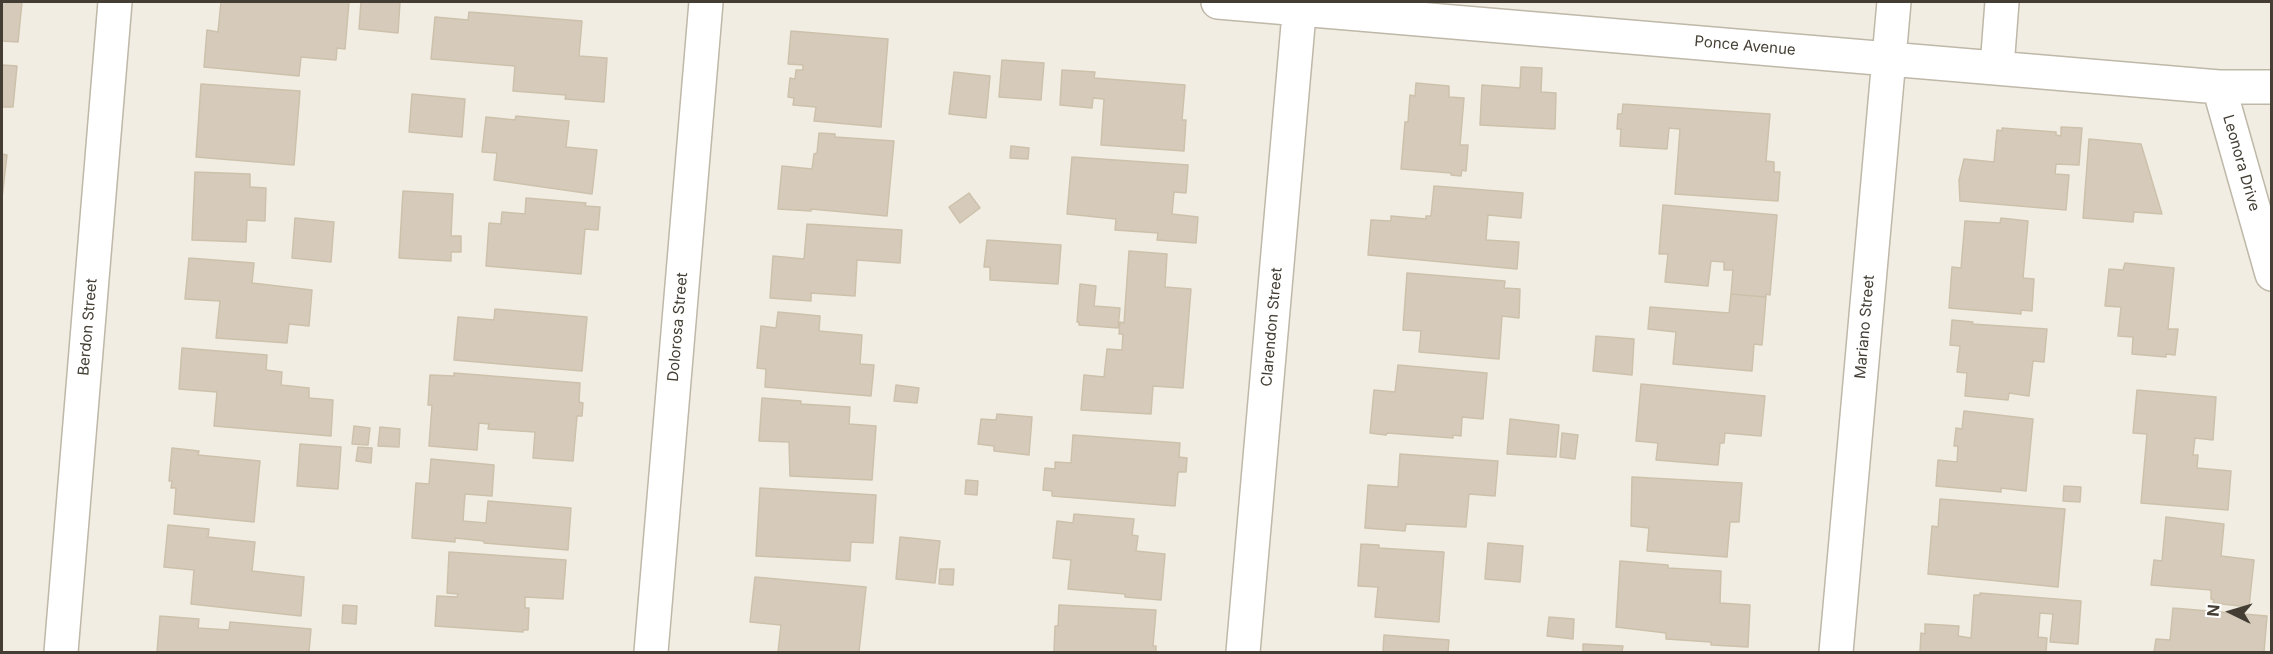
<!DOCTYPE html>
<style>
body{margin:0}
#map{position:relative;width:2273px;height:654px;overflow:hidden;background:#f1ede2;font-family:Inter,sans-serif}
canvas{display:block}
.frame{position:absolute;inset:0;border:3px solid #433d33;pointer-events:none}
.north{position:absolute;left:2201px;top:582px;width:60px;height:60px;-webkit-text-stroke:4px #fff;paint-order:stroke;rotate:275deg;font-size:16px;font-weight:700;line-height:24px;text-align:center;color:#433d33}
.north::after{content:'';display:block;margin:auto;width:21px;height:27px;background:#433d33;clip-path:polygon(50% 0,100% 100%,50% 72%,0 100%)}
</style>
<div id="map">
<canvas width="2273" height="654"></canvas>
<div class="frame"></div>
<div class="north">N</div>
</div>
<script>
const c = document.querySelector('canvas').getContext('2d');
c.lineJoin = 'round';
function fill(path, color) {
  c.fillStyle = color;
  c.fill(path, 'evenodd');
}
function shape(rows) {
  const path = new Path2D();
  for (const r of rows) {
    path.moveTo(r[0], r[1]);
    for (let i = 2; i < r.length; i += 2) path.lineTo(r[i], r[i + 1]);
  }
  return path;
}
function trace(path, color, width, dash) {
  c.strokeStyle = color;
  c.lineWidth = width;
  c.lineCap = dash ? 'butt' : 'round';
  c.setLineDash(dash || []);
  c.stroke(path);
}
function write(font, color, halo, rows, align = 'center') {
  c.font = font + ' Inter,sans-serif';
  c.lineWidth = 4.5;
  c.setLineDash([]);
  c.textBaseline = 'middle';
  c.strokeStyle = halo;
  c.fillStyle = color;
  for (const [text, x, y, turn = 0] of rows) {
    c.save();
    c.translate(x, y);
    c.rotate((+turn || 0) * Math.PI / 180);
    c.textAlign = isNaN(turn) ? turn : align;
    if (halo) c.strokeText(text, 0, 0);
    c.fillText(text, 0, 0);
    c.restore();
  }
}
const building = shape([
 [2,2,22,2,18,42,2,41,2,2],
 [221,2,349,2,345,49,337,48,336,60,301,57,299,76,204,67,207,30,218,32,221,2],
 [361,2,400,2,398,33,359,29,361,2],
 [469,12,582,21,579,56,607,58,604,102,565,99,566,95,513,91,515,66,431,59,435,17,468,20,469,12],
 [791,31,888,39,881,127,814,121,816,107,793,105,794,98,788,97,790,78,795,79,796,70,803,70,803,65,788,64,791,31],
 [1002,60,1044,63,1041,100,999,97,1002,60],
 [2,65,17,66,13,107,2,107,2,65],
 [1521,67,1542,68,1541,92,1556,93,1555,129,1480,125,1482,85,1520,88,1521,67],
 [1062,70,1095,72,1094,78,1185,85,1182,120,1186,120,1184,151,1101,145,1104,99,1093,98,1092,108,1060,105,1062,70],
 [954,72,990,76,986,118,949,114,954,72],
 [1416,83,1449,86,1449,97,1464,98,1460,145,1468,145,1466,171,1462,170,1461,176,1451,175,1451,173,1401,169,1405,122,1408,122,1410,95,1415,96,1416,83],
 [201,84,300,91,294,165,196,157,201,84],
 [412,94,465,99,462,137,409,132,412,94],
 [1623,104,1770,114,1766,161,1774,162,1774,172,1780,172,1778,201,1675,194,1680,129,1669,128,1667,149,1620,146,1621,129,1617,129,1618,114,1622,114,1623,104],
 [516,116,569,121,566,147,597,150,592,194,494,180,497,153,482,152,486,117,515,120,516,116],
 [2061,127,2082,128,2079,165,2056,164,2055,174,2069,175,2066,210,1960,201,1959,180,1964,159,1994,162,1997,130,2002,131,2002,128,2056,132,2056,135,2061,136,2061,127],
 [819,133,835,134,835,137,894,141,887,216,811,209,811,211,778,209,782,166,812,169,814,154,817,153,819,133],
 [2089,139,2141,144,2162,214,2134,212,2133,222,2083,218,2089,139],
 [1011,146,1029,148,1028,159,1010,158,1011,146],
 [2,154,7,155,2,198,2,154],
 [1072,157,1188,165,1186,193,1174,192,1172,214,1198,217,1196,243,1157,240,1158,233,1115,230,1116,219,1067,214,1072,157],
 [195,172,250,174,250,187,266,188,265,221,247,220,246,242,192,240,195,172],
 [1434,186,1523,193,1521,218,1488,215,1486,240,1519,242,1517,269,1368,255,1371,220,1391,221,1391,216,1426,219,1426,216,1431,216,1434,186],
 [403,191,453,194,451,236,461,236,461,252,451,252,451,261,399,258,403,191],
 [969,193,980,208,960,223,949,207,969,193],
 [526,198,586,203,585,206,600,207,598,230,585,229,581,274,486,266,489,223,501,224,502,212,525,214,526,198],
 [1663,205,1777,215,1770,295,1766,294,1766,297,1731,294,1733,270,1724,270,1724,262,1711,261,1708,286,1665,282,1668,254,1659,254,1663,205],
 [295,218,334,222,331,262,292,258,295,218],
 [2001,218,2028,221,2023,278,2034,279,2032,311,2021,310,2021,314,1949,308,1952,267,1961,268,1965,221,2000,223,2001,218],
 [807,224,902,230,900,263,857,260,855,296,811,293,811,301,770,298,773,256,804,259,807,224],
 [987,240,1061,245,1058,284,990,280,990,267,984,267,987,240],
 [1129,251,1167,254,1165,287,1191,289,1183,388,1153,386,1151,414,1081,410,1084,375,1104,377,1107,349,1122,350,1123,334,1119,334,1120,322,1124,323,1129,251],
 [189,258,254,263,252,283,312,290,309,326,289,324,287,343,216,338,220,301,185,299,189,258],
 [2125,263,2174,268,2168,329,2178,329,2175,355,2166,354,2166,357,2132,354,2133,337,2118,336,2121,307,2105,306,2109,269,2123,270,2125,263],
 [1407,273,1505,281,1504,288,1520,289,1519,318,1502,316,1499,359,1419,352,1421,331,1403,330,1407,273],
 [1080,284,1096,286,1094,306,1120,308,1118,328,1079,325,1079,322,1077,322,1080,284],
 [1731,294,1766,297,1762,345,1754,344,1752,371,1673,364,1676,332,1648,329,1650,307,1729,313,1731,294],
 [495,309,587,317,582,371,454,360,458,317,494,320,495,309],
 [778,312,820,316,819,331,862,335,860,364,874,365,871,396,765,387,766,369,757,368,761,326,776,328,778,312],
 [1952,320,1973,322,1972,324,2047,329,2044,362,2033,361,2029,396,2009,393,2008,400,1965,396,1967,373,1957,372,1960,346,1950,345,1952,320],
 [1596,336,1634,339,1632,375,1593,371,1596,336],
 [182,348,267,355,266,370,282,372,281,385,309,388,309,398,333,400,331,436,214,426,217,392,179,389,182,348],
 [1398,365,1487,373,1483,419,1462,417,1461,436,1453,435,1453,438,1387,433,1386,435,1370,433,1374,390,1395,392,1398,365],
 [454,373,580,383,579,402,583,403,582,416,577,416,573,461,533,458,535,432,488,429,489,424,479,423,477,450,429,446,432,405,428,405,430,375,454,376,454,373],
 [1641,384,1765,396,1761,436,1725,433,1724,443,1720,443,1718,465,1656,460,1658,443,1636,441,1641,384],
 [896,385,919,388,917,403,894,401,896,385],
 [2137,390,2216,397,2213,440,2195,438,2193,455,2198,455,2197,468,2231,471,2228,510,2141,503,2147,434,2133,433,2137,390],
 [762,398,801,401,801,404,850,407,849,424,876,426,872,480,790,476,789,442,759,441,762,398],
 [1964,411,2033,419,2026,491,2001,488,2001,492,1936,486,1938,460,1957,462,1958,446,1954,446,1956,428,1962,429,1964,411],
 [997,414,1032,417,1029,455,994,451,994,446,978,444,981,419,996,420,997,414],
 [1510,419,1559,425,1556,457,1507,454,1510,419],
 [354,426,370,428,368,445,352,444,354,426],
 [380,427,400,429,399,447,378,446,380,427],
 [1562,433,1578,435,1575,459,1560,457,1562,433],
 [1073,435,1180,443,1179,457,1187,458,1186,472,1178,472,1175,506,1052,496,1052,491,1043,490,1045,468,1055,469,1055,462,1071,463,1073,435],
 [300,444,341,447,338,489,297,486,300,444],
 [358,447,372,448,371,463,356,461,358,447],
 [172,448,199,451,198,455,260,461,254,522,174,514,176,488,171,488,172,481,169,481,172,448],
 [1400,454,1498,461,1495,496,1469,494,1466,527,1406,524,1405,531,1365,528,1368,485,1398,487,1400,454],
 [431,459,494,465,492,496,465,494,463,521,486,523,488,501,571,508,568,550,484,543,484,541,455,538,455,542,412,538,416,483,429,484,431,459],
 [1632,477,1742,483,1739,522,1730,522,1727,557,1647,551,1649,528,1631,526,1632,477],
 [966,480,978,481,977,495,965,494,966,480],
 [2064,486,2081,487,2080,502,2063,501,2064,486],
 [760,488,876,495,873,543,851,542,850,561,756,556,760,488],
 [1940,499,2065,509,2058,587,1928,574,1932,526,1938,527,1940,499],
 [1074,514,1134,519,1132,535,1138,536,1136,551,1165,554,1161,600,1125,597,1125,594,1068,589,1071,560,1053,558,1057,521,1073,523,1074,514],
 [2166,517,2224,524,2221,556,2254,560,2249,607,2213,603,2214,600,2211,599,2211,590,2151,585,2154,560,2162,561,2166,517],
 [168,525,209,529,208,537,255,542,252,571,304,577,301,616,191,604,194,570,164,567,168,525],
 [900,537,940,541,935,583,896,579,900,537],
 [1488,543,1523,546,1520,582,1485,579,1488,543],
 [1361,544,1379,545,1379,548,1444,552,1439,622,1375,617,1378,587,1358,586,1361,544],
 [449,552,566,560,563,599,525,597,525,608,529,608,528,630,523,630,523,632,435,626,437,596,457,597,458,594,447,593,449,552],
 [1620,561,1668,565,1668,568,1721,571,1720,603,1750,605,1748,647,1711,645,1711,642,1666,639,1666,633,1616,627,1620,561],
 [940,569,954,569,953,585,939,584,940,569],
 [755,577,866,587,859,652,778,652,781,625,750,622,755,577],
 [1980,593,2081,601,2078,644,2050,642,2053,614,2040,613,2038,637,2047,638,2046,652,1920,652,1921,633,1925,634,1925,624,1959,626,1958,636,1971,638,1974,595,1980,595,1980,593],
 [343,605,357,606,356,624,342,623,343,605],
 [1059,605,1156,610,1153,646,1156,646,1156,652,1054,652,1055,626,1058,626,1059,605],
 [2173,608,2267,616,2264,652,2154,652,2156,639,2170,640,2173,608],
 [160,616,199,619,198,628,229,630,230,622,311,629,309,652,157,652,160,616],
 [1549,617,1574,619,1573,639,1547,636,1549,617],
 [1384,635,1449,640,1448,652,1383,652,1384,635],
 [1583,644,1623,646,1622,652,1583,652,1583,644]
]);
fill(building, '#d6cbbb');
trace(building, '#cdc1ab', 1.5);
const minor = shape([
 [1218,2,2219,87,2272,87],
 [1997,67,2002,2],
 [2219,87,2272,274],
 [61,652,115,2],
 [651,652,706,2],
 [1243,652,1300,2],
 [1836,652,1894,2]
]);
trace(minor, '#bfb8a8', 36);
trace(minor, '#fff', 33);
write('15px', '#433d33', '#fff', [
 ["Ponce Avenue",1745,46,5],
 ["Leonora Drive",2241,163,74],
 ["Berdon Street",88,327,-85],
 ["Dolorosa Street",678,327,-85],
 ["Clarendon Street",1272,327,-85],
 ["Mariano Street",1865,327,-85]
]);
</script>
